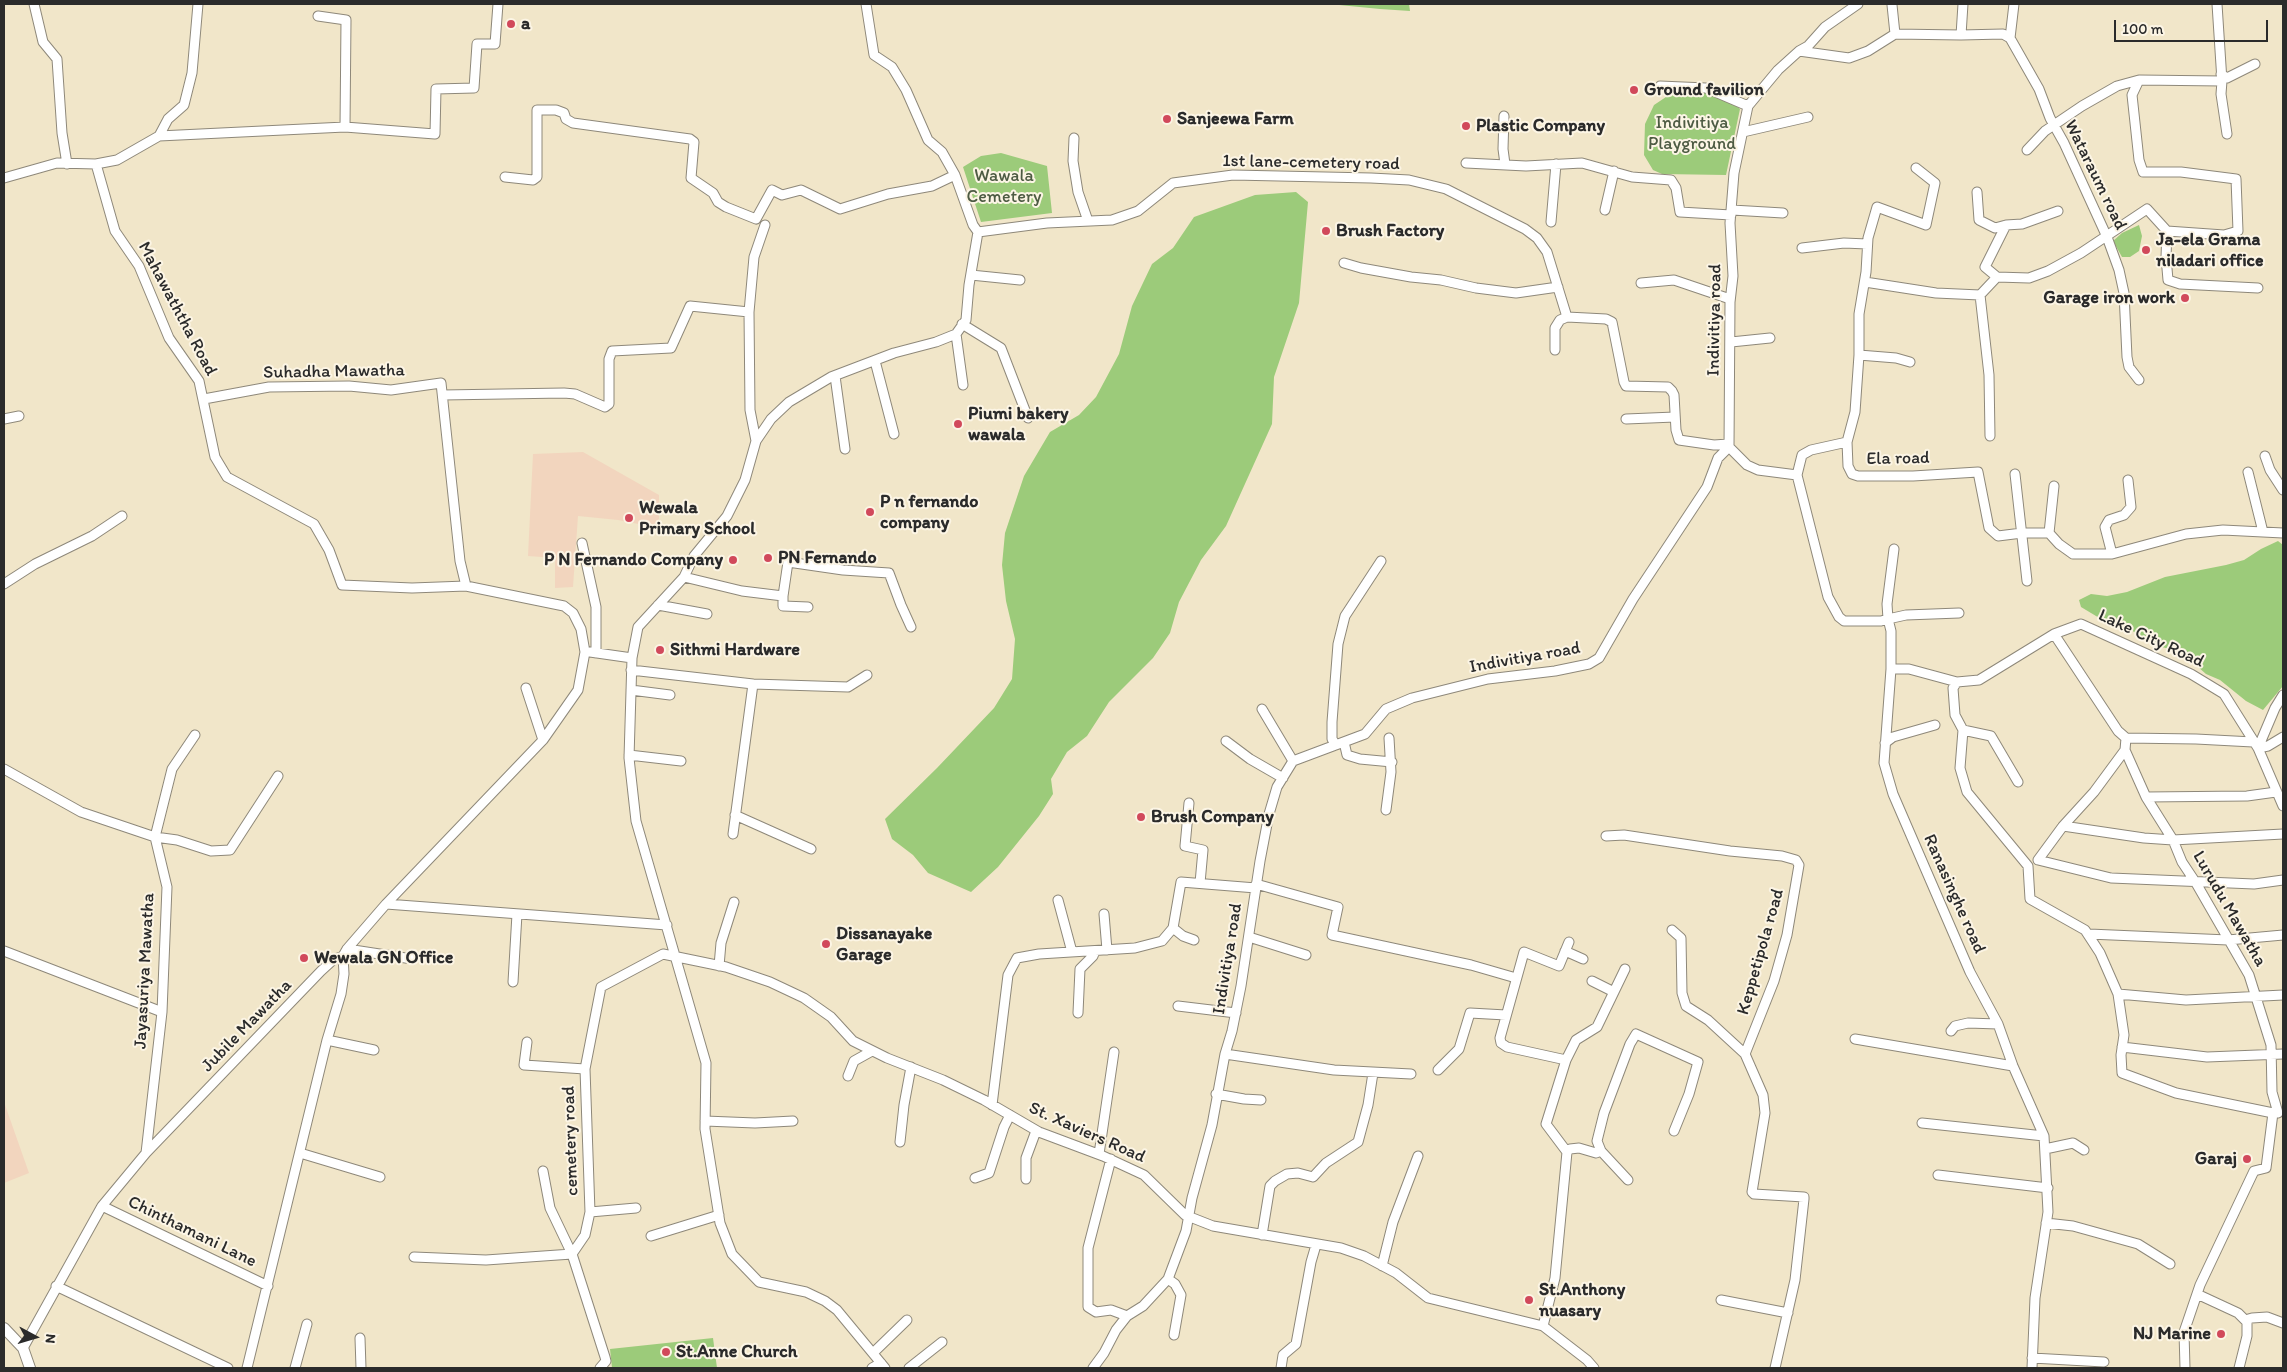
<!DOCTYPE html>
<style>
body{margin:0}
#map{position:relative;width:2287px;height:1372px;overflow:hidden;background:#f1e6c9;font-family:Itim,sans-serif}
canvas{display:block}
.frame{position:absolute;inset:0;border:5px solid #2b2b2b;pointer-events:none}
.north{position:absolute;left:10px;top:1312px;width:50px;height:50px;-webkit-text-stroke:4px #fcf5e5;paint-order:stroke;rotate:96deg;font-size:14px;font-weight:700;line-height:20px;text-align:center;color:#2b2b2b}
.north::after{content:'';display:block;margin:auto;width:18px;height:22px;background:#2b2b2b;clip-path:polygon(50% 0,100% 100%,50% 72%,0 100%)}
.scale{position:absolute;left:2114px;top:20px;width:154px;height:22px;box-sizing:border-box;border:2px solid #2b2b2b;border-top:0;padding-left:6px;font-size:15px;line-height:18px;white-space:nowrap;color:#2b2b2b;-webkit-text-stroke:4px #fcf5e5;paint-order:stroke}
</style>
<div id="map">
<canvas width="2287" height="1372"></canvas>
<div class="frame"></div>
<div class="north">N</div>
<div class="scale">100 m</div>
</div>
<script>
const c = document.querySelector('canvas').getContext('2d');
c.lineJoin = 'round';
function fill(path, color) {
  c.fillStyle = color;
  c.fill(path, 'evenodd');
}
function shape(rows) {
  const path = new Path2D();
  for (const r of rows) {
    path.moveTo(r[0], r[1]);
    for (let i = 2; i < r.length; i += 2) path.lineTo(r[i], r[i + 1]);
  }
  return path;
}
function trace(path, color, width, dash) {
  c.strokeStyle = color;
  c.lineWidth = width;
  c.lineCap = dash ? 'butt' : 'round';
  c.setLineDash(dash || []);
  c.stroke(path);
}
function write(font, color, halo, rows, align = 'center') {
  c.font = font + ' Itim,sans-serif';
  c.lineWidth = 4;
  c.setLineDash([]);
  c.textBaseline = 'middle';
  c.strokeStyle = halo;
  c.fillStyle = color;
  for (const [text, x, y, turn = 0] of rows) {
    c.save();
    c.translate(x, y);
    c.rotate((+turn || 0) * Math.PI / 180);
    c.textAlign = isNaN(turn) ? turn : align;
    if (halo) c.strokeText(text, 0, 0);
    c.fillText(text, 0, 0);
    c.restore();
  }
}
fill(shape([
 [583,452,659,495,659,528,618,520,578,516,573,587,555,588,555,558,528,556,533,454],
 [4,1102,29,1173,4,1183]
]), '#f2d5be');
fill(shape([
 [1329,4,1409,4,1410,11,1380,9],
 [1675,91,1703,91,1733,103,1740,109,1726,175,1662,174,1653,170,1644,155,1645,124,1654,105],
 [1001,153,1047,166,1052,213,981,222,963,167,981,156],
 [1296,192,1308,202,1299,303,1274,377,1272,424,1226,526,1201,560,1179,602,1170,633,1153,658,1109,702,1087,736,1067,752,1051,779,1053,794,1039,816,998,867,971,892,928,873,913,855,892,839,885,819,937,768,994,708,1012,679,1015,639,1006,601,1002,565,1005,533,1024,476,1050,432,1079,415,1096,397,1119,354,1132,306,1152,264,1173,248,1194,217,1255,195],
 [2139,225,2142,236,2139,251,2130,257,2122,257,2113,241,2122,233],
 [2278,541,2283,545,2283,686,2263,710,2246,701,2220,680,2206,674,2189,659,2175,650,2157,646,2126,627,2106,622,2081,607,2079,600,2091,594,2107,596,2127,592,2165,577,2226,565,2244,560,2261,549],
 [713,1338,717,1368,612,1368,610,1349]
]), '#9ccb7a');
const minor = shape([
 [34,4,43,42,57,59,62,133,67,164],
 [866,4,874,55,892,67,906,90,928,140,942,152,955,175,973,225,978,232],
 [2217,4,2222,81,2139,80,2132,95,2139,160,2143,172,2181,172,2236,179,2238,231,2224,235,2167,231,2166,257,2168,280,2180,284,2258,288],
 [1892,5,1895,34],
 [318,16,346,20,345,127],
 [1961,35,2003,34,2010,38,2039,89,2050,118,2064,143,2107,237,2119,270,2124,293,2127,357,2129,367,2139,380],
 [2010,38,2014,4],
 [1799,51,1808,46,1825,27,1858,4],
 [2221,74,2227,78,2255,64],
 [2222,81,2221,94,2227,134],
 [1660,86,1706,88,1748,106],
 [1504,116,1503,149,1505,164],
 [1743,132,1808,117],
 [159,136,345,127,435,134,436,89,474,88,477,44,495,44,498,4],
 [1074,138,1073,161,1078,192,1088,221],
 [2027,150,2045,131,2082,106,2117,86,2139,80],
 [1466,163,1526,166,1582,163,1632,177,1671,180,1676,188,1680,212,1731,215],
 [1916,168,1935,183,1926,225,1877,207,1868,238,1866,272,1859,314,1859,355,1855,412,1847,442,1811,450,1802,455,1797,475,1828,597,1839,617,1844,621,1881,621,1888,619,1891,631,1891,669,1884,763,1893,794,1970,972,1998,1024,2013,1066,2044,1136,2048,1212,2035,1298,2032,1368],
 [505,177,533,180,537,177,537,110,556,110,564,113,566,119,573,123,690,139,694,142,691,178,713,193,718,202,726,207,756,219,772,190,782,195,801,190,840,209,888,194,932,186,955,175],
 [4,178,57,163,96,164,117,160,159,136,168,119,184,105,192,73,198,4],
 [1977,192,1979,220,1995,228,2006,225,1985,267,1997,277],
 [1605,210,1614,171],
 [1732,210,1783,213],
 [1551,222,1556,164],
 [2006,225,2022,224,2058,211],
 [978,232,1047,223,1112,220,1138,211,1173,183,1233,175,1371,178,1409,180,1446,189,1525,229,1537,238,1547,252,1567,317,1606,319,1612,322,1624,382,1626,386,1668,387,1672,391,1674,395,1676,430,1679,440,1714,445,1728,444],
 [1802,248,1844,243,1867,244],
 [1344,263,1361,268,1411,277,1441,280,1476,288,1516,293,1558,287],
 [971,275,1020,280],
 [1865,282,1936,293,1980,295,1997,277,2029,278,2048,271,2081,253,2147,209,2167,231],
 [1641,283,1674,280,1730,299],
 [1980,295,1989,375,1990,436],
 [962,324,1001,348,1028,418],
 [956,334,963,385],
 [1731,342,1770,338],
 [1555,350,1555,328,1560,320,1567,317],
 [1859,355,1896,358,1910,362],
 [875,361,894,434],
 [835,376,845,449],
 [443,395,564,393,575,394,605,407,609,404,609,359,612,351,671,348,690,306,749,312],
 [204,399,269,387,349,386,391,390,441,383,460,561,466,586],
 [4,419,19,416],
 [1626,419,1675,417],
 [756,441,750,410,749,312,754,257,765,225],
 [1847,442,1848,466,1852,474,1858,476,1913,476,1978,472,1989,528,1998,536,2022,533,2049,533,2059,544,2073,554,2112,554,2186,534,2223,530,2283,533],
 [1729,447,1747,465,1758,470,1797,475],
 [2265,456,2270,470,2283,490],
 [2248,472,2263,532],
 [2015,474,2027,581],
 [2049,533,2054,486],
 [582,543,596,607,596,653],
 [1894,549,1887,604,1888,619,1906,615,1959,613],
 [2112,554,2105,527,2109,520,2124,515,2131,507,2128,480],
 [684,577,742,591,783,596,783,606,808,607],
 [4,584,35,564,92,536,122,516],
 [783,596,788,562,843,570,889,573,901,605,911,627],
 [658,605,707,614],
 [2054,634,2118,731,2126,738,2125,750,2146,797,2173,840,2182,862,2196,883,2249,975,2271,1045,2272,1092,2278,1113,2273,1113,2266,1168,2254,1171,2200,1285,2184,1332,2185,1368],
 [590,652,632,658],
 [1891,669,1909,669,1957,682,1979,680,2054,634,2081,624,2191,674,2224,694,2258,748,2283,806],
 [631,670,753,684,733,834],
 [1957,682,1953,688,1955,715,1963,730,1960,768,1967,792,2028,866,2030,899,2085,930,2100,953,2118,994,2124,1035,2121,1055,2122,1073,2176,1093,2273,1113],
 [753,684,848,687,867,675],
 [526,688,543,740],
 [631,690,670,695],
 [1262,709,1293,761],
 [1963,730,1991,736,2018,782],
 [195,735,172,769,155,837,177,840,211,851,230,850,278,776],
 [2126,738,2196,739,2253,742],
 [1226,741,1250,759,1283,778],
 [1344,742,1347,755,1360,759,1392,762],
 [1885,743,1893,737,1935,725],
 [1336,745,1332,739,1332,722,1338,644,1345,616,1381,561],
 [2258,748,2275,708,2283,695],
 [2258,748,2268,746,2283,737],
 [2125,750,2094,792,2063,826,2038,860,2111,878,2254,884,2283,880],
 [629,755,681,761],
 [4,769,81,812,155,837,167,887,162,1012,146,1153],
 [2146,797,2247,796,2276,792],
 [1189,803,1185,846,1203,850,1200,883],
 [1386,810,1391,772,1389,738],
 [735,815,811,849],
 [2063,826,2144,838,2173,840,2283,834],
 [1606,836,1624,835,1730,851,1782,856,1796,860,1799,865,1787,935,1774,981,1745,1054,1763,1095,1765,1113,1752,1192,1754,1194,1804,1197,1804,1199,1795,1280,1775,1368],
 [1256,884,1338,907,1332,935,1471,965,1516,978],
 [1058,900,1072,952],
 [386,904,667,925],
 [1104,914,1107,950],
 [1173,928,1183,936,1194,940],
 [1672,930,1681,938,1682,993,1686,1006,1708,1020,1745,1054],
 [2089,934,2228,940,2283,935],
 [1249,937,1306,955],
 [347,949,412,959],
 [4,951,162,1012],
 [1565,951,1583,959],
 [719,966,721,943,734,902],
 [1592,981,1614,992],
 [513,982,517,914],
 [2118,994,2186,1000,2283,995],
 [1178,1006,1236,1013],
 [1078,1013,1080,969,1093,956,1095,951],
 [1951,1031,1955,1026,1968,1023,1998,1024],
 [1855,1039,2013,1066],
 [327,1040,374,1050],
 [527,1042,524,1065,585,1069],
 [2122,1047,2207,1057,2283,1054],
 [1225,1054,1334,1070,1411,1074],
 [1566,1060,1507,1047,1501,1043,1500,1038,1524,952,1559,966,1569,942],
 [1438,1070,1459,1049,1470,1013,1506,1015],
 [848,1076,854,1061,872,1051],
 [1216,1094,1244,1099,1261,1100],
 [992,1105,1008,975,1017,958,1039,954,1135,948,1162,941,1173,928,1181,882,1256,888],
 [705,1121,755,1123,793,1121],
 [1922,1123,2044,1136],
 [900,1142,904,1105,911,1067],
 [2045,1149,2073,1143,2084,1150],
 [1601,1151,1628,1180],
 [1567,1152,1546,1124,1566,1060,1576,1040,1597,1027,1625,969],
 [300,1153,380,1177],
 [1099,1154,1114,1052],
 [1111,1159,1088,1248,1088,1307,1096,1312,1111,1310,1127,1316],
 [1938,1175,2048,1188],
 [975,1178,989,1173,1004,1127,1010,1115],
 [1026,1179,1026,1158,1036,1131],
 [102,1206,268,1286],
 [590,1212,636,1208],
 [2046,1223,2073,1226,2138,1244,2170,1264],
 [1262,1235,1270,1186,1275,1181,1287,1174,1298,1173,1313,1177,1326,1163,1358,1142,1368,1105,1373,1073],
 [651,1236,719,1215],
 [414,1257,486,1260,572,1254,550,1208,543,1171],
 [1382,1266,1393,1222,1418,1156],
 [1168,1279,1175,1284,1181,1295,1174,1335],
 [56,1286,228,1368],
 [2197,1294,2238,1313,2247,1322,2247,1336,2239,1368],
 [1721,1300,1788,1313],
 [2245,1320,2252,1318,2267,1317,2283,1323],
 [1543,1326,1555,1278,1567,1152,1570,1149,1579,1148,1596,1153,1601,1151,1597,1141,1604,1113,1630,1044,1636,1034,1698,1062,1689,1094,1674,1131],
 [360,1338,361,1368],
 [23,1348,102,1206,146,1153,321,971,333,960,343,956,347,949,386,904,543,740,578,690,585,652,581,629,573,613,564,606,466,586,412,588,342,585,329,550,314,524,227,477,215,457,199,381,169,338,139,266,115,231,96,164],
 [873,1353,907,1320],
 [2032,1358,2104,1362],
 [247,1368,327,1040,341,994,344,974,343,956],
 [295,1368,307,1324],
 [600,1368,606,1361,605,1357,572,1254,585,1235,590,1212,585,1069,601,987,663,954,726,967,770,982,804,998,831,1017,853,1041,887,1058,943,1080,984,1100,1039,1132,1103,1156,1144,1175,1185,1215,1213,1226,1341,1248,1364,1256,1396,1273,1428,1298,1543,1326,1587,1360,1594,1368],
 [872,1368,881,1363],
 [885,1368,837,1310,825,1301,806,1292,759,1282,732,1254,720,1223,705,1129,706,1063,636,821,629,758,632,658,638,627,684,577,694,556,727,516,745,480,756,441,771,419,789,402,831,377,894,353,936,342,956,334,966,320,969,285,978,232],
 [909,1368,942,1342],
 [1093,1368,1104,1353,1116,1330,1127,1316,1143,1306,1168,1279,1186,1231,1192,1198,1212,1125,1225,1054,1232,1031,1241,986,1260,861,1269,814,1277,787,1293,761,1365,734,1386,709,1412,698,1488,679,1555,671,1589,664,1599,658,1633,599,1707,487,1718,458,1729,447,1730,302,1733,276,1730,223,1734,173,1748,106,1778,70,1799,51,1849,58,1868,51,1895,34,1961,35,1963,4],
 [1281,1368,1283,1355,1296,1344,1311,1262,1316,1245]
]);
const tertiary = shape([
 [4,1328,23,1348,30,1368]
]);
trace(minor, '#8e887a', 11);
trace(tertiary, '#8e887a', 12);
trace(minor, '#fff', 9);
trace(tertiary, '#fff', 10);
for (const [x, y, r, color] of [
 [511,24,5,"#d1495b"],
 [1634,90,5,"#d1495b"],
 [1167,119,5,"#d1495b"],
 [1466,126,5,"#d1495b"],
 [1326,231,5,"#d1495b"],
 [2146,250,5,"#d1495b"],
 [2185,298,5,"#d1495b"],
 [958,424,5,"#d1495b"],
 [870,512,5,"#d1495b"],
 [629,518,5,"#d1495b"],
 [768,558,5,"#d1495b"],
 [733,560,5,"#d1495b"],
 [660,650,5,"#d1495b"],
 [1141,817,5,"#d1495b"],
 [826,944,5,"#d1495b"],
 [304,958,5,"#d1495b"],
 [2247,1159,5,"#d1495b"],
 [1529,1300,5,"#d1495b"],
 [2221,1334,5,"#d1495b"],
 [666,1352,5,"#d1495b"]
]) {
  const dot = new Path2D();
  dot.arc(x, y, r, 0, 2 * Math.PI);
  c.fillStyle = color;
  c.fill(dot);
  trace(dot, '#fcf5e5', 2);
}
write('bold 18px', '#2b2b2b', '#fcf5e5', [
 ["a",521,24],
 ["Ground favilion",1644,90],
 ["Sanjeewa Farm",1177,119],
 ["Plastic Company",1476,126],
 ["Brush Factory",1336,231],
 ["Ja-ela Grama",2156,240],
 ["niladari office",2156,261],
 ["Garage iron work",2175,298,"right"],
 ["Piumi bakery",968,414],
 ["wawala",968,435],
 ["P n fernando",880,502],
 ["company",880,523],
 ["Wewala",639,508],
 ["Primary School",639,529],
 ["PN Fernando",778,558],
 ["P N Fernando Company",723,560,"right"],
 ["Sithmi Hardware",670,650],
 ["Brush Company",1151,817],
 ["Dissanayake",836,934],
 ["Garage",836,955],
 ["Wewala GN Office",314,958],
 ["Garaj",2237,1159,"right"],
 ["St.Anthony",1539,1290],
 ["nuasary",1539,1311],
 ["NJ Marine",2211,1334,"right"],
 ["St.Anne Church",676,1352]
], 'left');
write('18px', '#4d5b43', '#fcf5e5', [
 ["Indivitiya",1692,123],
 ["Playground",1692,144],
 ["Wawala",1004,176],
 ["Cemetery",1004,197]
]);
write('18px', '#2b2b2b', '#fcf5e5', [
 ["1st lane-cemetery road",1311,163,1],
 ["Wataraum road",2095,175,64],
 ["Mahawaththa Road",177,309,62],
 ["Indivitiya road",1715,320,-89],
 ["Suhadha Mawatha",334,372,-1],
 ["Ela road",1898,459,-1],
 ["Lake City Road",2151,639,25],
 ["Indivitiya road",1525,658,-10],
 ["Ranasinghe road",1954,894,66],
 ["Lurudu Mawatha",2229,909,60],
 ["Keppetipola road",1761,952,-74],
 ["Indivitiya road",1228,959,-81],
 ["Jayasuriya Mawatha",145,971,-87],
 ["Jubile Mawatha",247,1026,-46],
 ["St. Xaviers Road",1087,1133,24],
 ["cemetery road",571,1141,-92],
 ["Chinthamani Lane",192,1232,26]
]);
</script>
